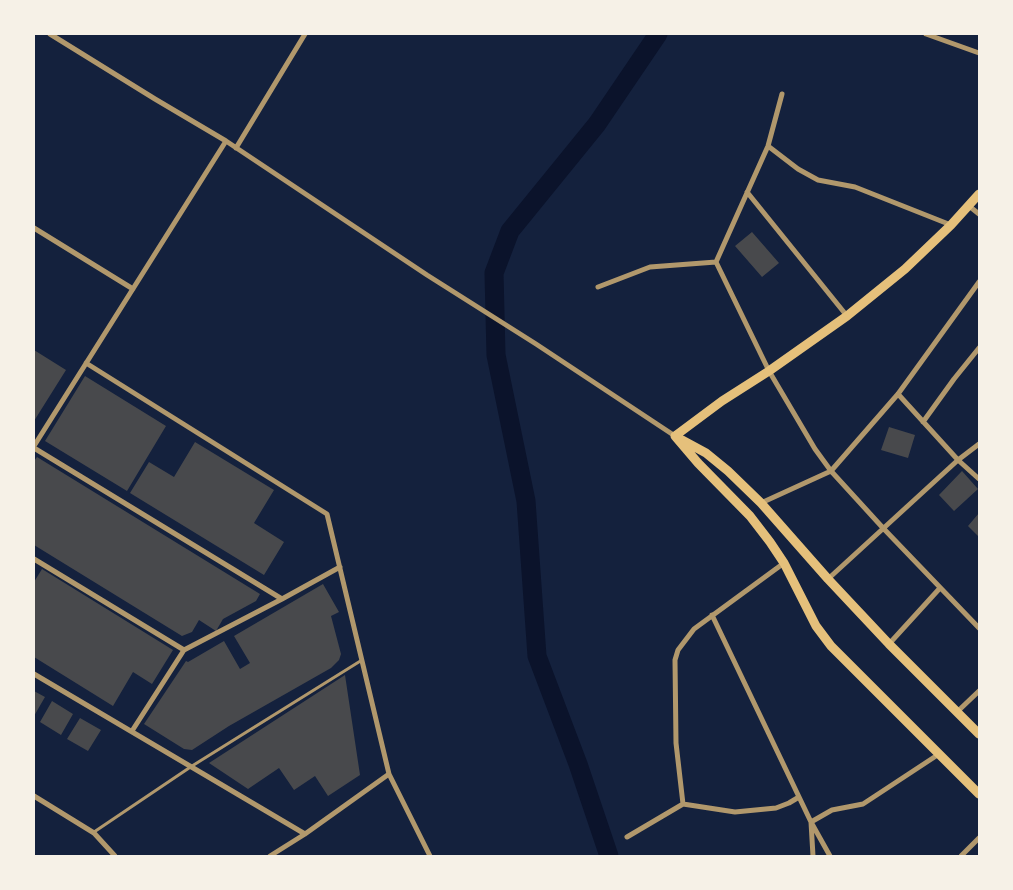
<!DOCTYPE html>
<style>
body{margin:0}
#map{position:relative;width:1013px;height:890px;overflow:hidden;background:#14213d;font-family:"Roboto Condensed",sans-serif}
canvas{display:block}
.frame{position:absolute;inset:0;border:35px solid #f6f1e7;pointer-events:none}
</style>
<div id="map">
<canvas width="1013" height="890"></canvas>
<div class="frame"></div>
</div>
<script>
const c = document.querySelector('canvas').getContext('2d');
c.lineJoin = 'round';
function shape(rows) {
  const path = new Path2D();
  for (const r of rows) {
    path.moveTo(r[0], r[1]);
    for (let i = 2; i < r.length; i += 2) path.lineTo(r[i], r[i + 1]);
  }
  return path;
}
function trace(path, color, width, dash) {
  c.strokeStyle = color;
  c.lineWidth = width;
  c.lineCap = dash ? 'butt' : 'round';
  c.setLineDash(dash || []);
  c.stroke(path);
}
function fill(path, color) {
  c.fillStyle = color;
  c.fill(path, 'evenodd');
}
trace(shape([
 [609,856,578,764,537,656,526,501,496,355,494,273,510,231,597,124,658,34]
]), '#0b132b', 19);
fill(shape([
 [752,232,779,263,762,277,735,246],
 [34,350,66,370,34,421],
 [85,376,166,426,127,491,45,441],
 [889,427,915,435,908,458,881,450],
 [195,442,274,490,254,523,284,542,264,575,130,493,149,462,174,477],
 [37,457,260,594,256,601,223,619,216,631,199,620,192,632,182,636,34,545,34,461],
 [962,471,978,489,954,511,939,495],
 [979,513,979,537,968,526],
 [42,569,173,650,152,684,133,672,113,706,34,657,34,582],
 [323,584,339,612,331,616,341,654,339,660,331,668,229,726,192,750,184,749,144,724,186,661,188,662,224,641,240,669,250,663,234,636],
 [345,675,360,775,328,796,315,776,294,790,279,768,248,789,209,763],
 [34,691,45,697,34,716],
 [52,701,73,714,61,735,40,722],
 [80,718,101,730,88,751,67,739]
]), '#48494c');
trace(shape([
 [94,832,192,766,362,660]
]), '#b1986c', 3);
trace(shape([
 [926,34,979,53],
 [226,141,427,275,536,344,675,436],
 [768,146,798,169,818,180,855,187,951,225],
 [236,148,305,34],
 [747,192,847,316],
 [969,206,979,214],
 [34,228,133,289],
 [716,262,768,146,782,94],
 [598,287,650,267,716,262,769,371,815,449,831,471,883,528,979,628],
 [86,363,327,514,389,774,430,856],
 [898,394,958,460,979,479],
 [923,422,954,379,979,348],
 [34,446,226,141,155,99,50,34],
 [34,448,282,599],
 [761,503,831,471,898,394,979,282],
 [34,559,184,650,282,599,340,567],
 [784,563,694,629,678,650,675,660,676,743,683,804,735,812,776,808,789,803,799,797],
 [828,579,958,460,979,444],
 [712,615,811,822,830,856],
 [889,644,940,588],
 [34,674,305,834],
 [957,712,979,691],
 [132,731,184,650],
 [34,796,94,833,115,856],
 [627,837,683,804],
 [270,856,305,834,389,774],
 [813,856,811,822,832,810,863,804,939,754],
 [961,856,979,838]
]), '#b1986c', 5);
trace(shape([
 [675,436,698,463,750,516,770,542,784,563,816,626,831,646,979,794],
 [675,436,722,401,769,371,847,316,905,269,951,225,979,194],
 [682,440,706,453,728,471,761,503,828,579,889,644,979,734]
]), '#e5c07b', 9);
</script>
